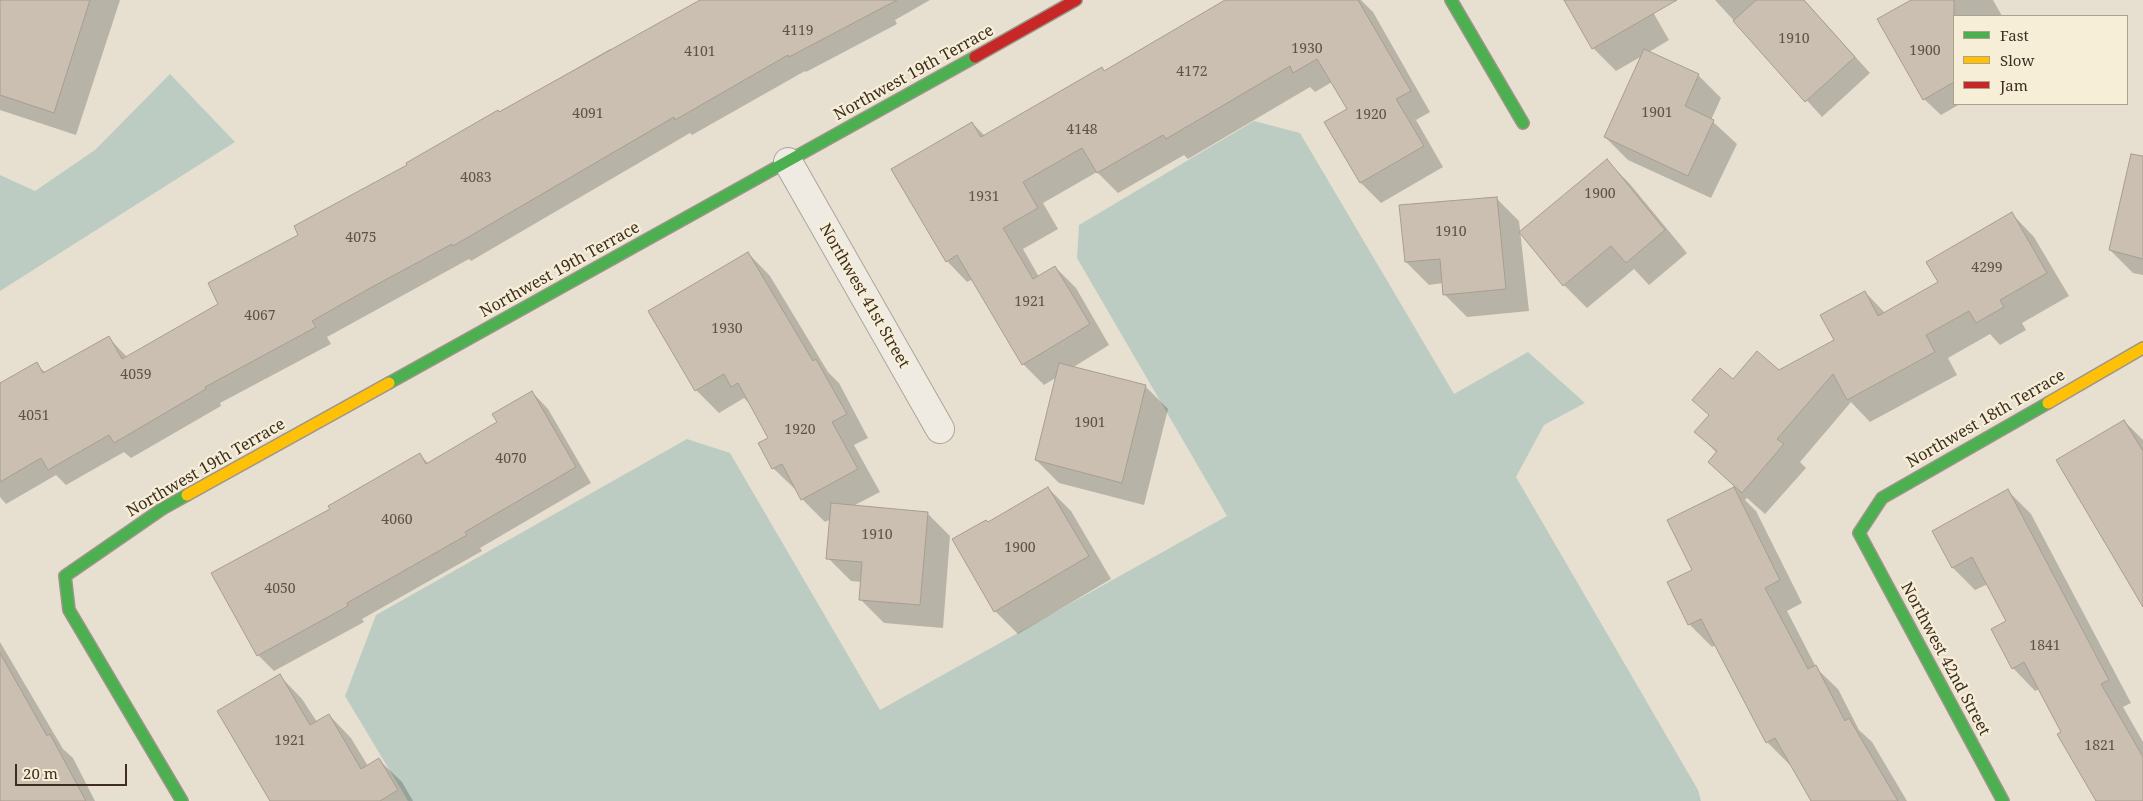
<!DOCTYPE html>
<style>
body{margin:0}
#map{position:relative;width:2143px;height:801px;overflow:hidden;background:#e7e0d1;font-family:"Noto Serif",serif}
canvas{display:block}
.legend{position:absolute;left:1953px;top:15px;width:175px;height:90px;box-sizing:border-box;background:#f7eed8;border:1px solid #ada18e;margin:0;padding:6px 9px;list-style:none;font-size:15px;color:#3d2e20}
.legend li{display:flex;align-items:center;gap:10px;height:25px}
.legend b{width:25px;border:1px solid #ada18e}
.scale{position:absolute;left:15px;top:764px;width:112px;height:22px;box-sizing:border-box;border:2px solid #3d2e20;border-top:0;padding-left:6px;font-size:15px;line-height:18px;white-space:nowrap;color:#3d2e20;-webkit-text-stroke:4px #f7eed8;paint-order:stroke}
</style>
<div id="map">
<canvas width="2143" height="801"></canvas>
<ul class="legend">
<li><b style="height:6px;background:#4caf50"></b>Fast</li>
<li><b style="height:6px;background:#ffc107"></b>Slow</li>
<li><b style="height:6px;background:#c62828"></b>Jam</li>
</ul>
<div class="scale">20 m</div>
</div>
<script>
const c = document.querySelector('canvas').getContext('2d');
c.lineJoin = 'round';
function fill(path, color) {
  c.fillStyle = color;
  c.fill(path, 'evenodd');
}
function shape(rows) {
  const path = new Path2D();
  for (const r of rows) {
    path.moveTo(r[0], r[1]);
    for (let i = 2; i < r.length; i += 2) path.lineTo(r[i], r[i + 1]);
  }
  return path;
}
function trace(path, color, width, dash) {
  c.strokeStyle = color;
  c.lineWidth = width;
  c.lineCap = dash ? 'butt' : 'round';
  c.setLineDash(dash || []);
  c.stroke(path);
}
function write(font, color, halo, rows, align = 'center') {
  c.font = font + ' "Noto Serif",serif';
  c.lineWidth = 4.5;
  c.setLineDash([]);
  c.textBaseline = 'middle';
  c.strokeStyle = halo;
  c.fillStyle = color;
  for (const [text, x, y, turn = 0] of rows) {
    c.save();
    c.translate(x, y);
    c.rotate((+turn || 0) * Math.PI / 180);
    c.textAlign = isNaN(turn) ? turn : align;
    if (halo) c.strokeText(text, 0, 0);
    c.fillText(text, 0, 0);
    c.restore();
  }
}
fill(shape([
 [170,74,235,142,0,291,0,175,35,191,95,150],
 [1254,121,1300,133,1454,394,1528,352,1585,403,1544,425,1516,477,1698,790,1701,801,408,801,345,696,376,615,687,439,730,453,880,710,1227,516,1077,258,1079,225]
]), '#bcccc2');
fill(shape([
 [0,0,120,0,76,135,0,110],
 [702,0,930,0,895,20,897,24,806,72,805,71,692,135,690,133,471,261,469,259,327,337,331,344,220,403,221,406,131,458,124,452,66,485,56,475,6,504,0,497,0,385,36,364,46,373,108,337,127,357,220,304,300,235,408,166,610,49,612,51],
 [1227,0,1361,0,1373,12,1430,112,1416,120,1443,167,1381,203,1361,183,1326,122,1348,109,1332,82,1315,92,1310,87,1188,159,1184,155,1118,193,1097,172,1043,203,1058,229,1023,249,1039,277,1055,267,1076,288,1109,345,1072,368,1145,386,1168,409,1144,505,1059,483,1036,460,1057,377,1044,385,1023,364,973,279,967,282,947,261,972,123,985,136,1105,72],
 [1565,0,1646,0,1669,40,1649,52,1698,75,1721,98,1711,120,1737,144,1711,198,1628,160,1605,137,1642,56,1616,71,1593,48],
 [1715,0,1804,0,1870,73,1822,117],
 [1915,0,1993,0,2002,16,1954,16,1954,104,1960,104,1941,115,1924,99],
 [1607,161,1629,183,1687,253,1649,285,1634,269,1587,308,1564,285,1521,232],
 [2143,190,2143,275,2133,273,2110,250],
 [1496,198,1519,221,1529,311,1467,317,1444,294,1443,283,1429,285,1406,262],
 [2012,214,2034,237,2069,296,2022,323,2026,330,2000,345,1990,334,1948,358,1957,375,1870,422,1851,402,1800,462,1806,468,1765,514,1747,498,1745,500,1756,511,1802,603,1787,611,1817,669,1838,689,1859,730,1872,742,1907,801,1812,801,1791,764,1790,765,1767,742,1716,645,1712,647,1690,625,1669,582,1694,570,1669,520,1735,487,1709,462,1717,453,1696,432,1710,416,1693,400,1733,381,1779,372,1835,341,1865,292,1885,313,1940,283],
 [748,253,770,276,828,372,839,383,868,438,854,445,880,492,853,506,927,513,950,536,943,628,884,623,861,600,862,582,851,581,828,558,831,519,825,522,802,499,797,491,773,468,760,444,769,439,751,405,744,398,719,413,696,390],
 [532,392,548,409,591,483,480,548,482,551,362,619,364,622,274,671,258,655,332,510,420,455,429,464,499,422],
 [2124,421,2143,440,2143,606],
 [1048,488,1071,511,1111,579,1018,634,995,611,988,523],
 [2008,491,2031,514,2131,703,2123,707,2143,742,2143,801,2097,801,2040,689,2035,691,2013,668,2008,622,1988,584,1975,590,1953,568,1933,532],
 [0,642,63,749,73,758,95,801,0,801],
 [280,676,302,699,317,722,329,715,351,738,368,766,379,760,402,782,413,801,272,801]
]), '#0003');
const building = shape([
 [0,0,90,0,54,113,0,95,0,0],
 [700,0,897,0,789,57,788,55,675,120,674,117,453,246,452,244,372,287,312,321,316,327,205,387,206,389,114,443,109,435,48,470,41,458,0,482,0,383,37,362,43,373,109,336,122,359,218,304,208,283,298,235,294,226,407,165,406,163,498,110,499,112,700,0],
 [1225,0,1358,0,1411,91,1396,99,1424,146,1360,183,1324,122,1347,109,1317,59,1293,73,1290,66,1166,139,1163,135,1097,173,1082,148,1023,182,1038,208,1003,228,1033,279,1055,266,1090,324,1022,365,957,255,946,262,891,169,972,122,981,137,1102,67,1104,71,1225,0],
 [1564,0,1677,0,1592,49,1564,0],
 [1756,0,1804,0,1855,57,1805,102,1733,21,1756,0],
 [1911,0,1954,0,1954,82,1923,100,1877,19,1911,0],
 [1644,49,1699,74,1685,106,1714,120,1688,176,1604,137,1644,49],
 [2131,154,2143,156,2143,259,2109,250,2131,154],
 [1607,159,1665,230,1626,263,1611,246,1563,286,1519,232,1607,159],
 [1497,197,1506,289,1443,295,1440,259,1405,262,1399,205,1497,197],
 [2012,212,2047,273,2000,300,2004,307,1976,323,1969,311,1926,335,1935,352,1847,400,1833,374,1777,439,1784,444,1742,493,1708,462,1717,451,1694,432,1709,415,1692,400,1720,368,1733,379,1757,351,1779,370,1834,340,1820,315,1865,291,1878,316,1938,282,1926,262,2012,212],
 [748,252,813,361,816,359,847,414,832,422,858,469,801,500,782,464,772,469,758,443,768,438,738,383,731,387,724,374,695,391,648,311,748,252],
 [1059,363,1146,385,1122,483,1035,460,1059,363],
 [532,391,576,467,465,532,467,535,347,603,348,606,257,656,211,573,330,509,328,506,420,453,426,464,497,422,492,414,532,391],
 [2124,420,2143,451,2143,607,2056,460,2124,420],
 [1048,487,1089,556,994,612,952,539,986,520,988,522,1048,487],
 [1734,487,1780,580,1765,588,1808,669,1816,665,1845,721,1849,718,1898,801,1811,801,1775,738,1766,743,1701,619,1688,625,1667,582,1692,570,1667,520,1734,487],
 [2008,489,2109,680,2101,684,2143,757,2143,801,2096,801,2057,734,2061,732,2024,662,2012,669,1991,629,2006,621,1972,557,1952,568,1932,531,2008,489],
 [831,503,928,512,920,605,859,600,862,562,826,559,831,503],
 [0,653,47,736,50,734,86,801,0,801,0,653],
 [280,674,310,725,329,714,361,769,379,758,398,790,380,801,270,801,217,711,280,674]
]);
fill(building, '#cbbfb2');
trace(building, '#a89c90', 1);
const street = shape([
 [788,162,940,429]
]);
const fast = shape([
 [1451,0,1523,123],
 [389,383,975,57],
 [182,801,69,610,65,576,162,509,187,495],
 [2003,801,1859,533,1882,498,2048,403]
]);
const slow = shape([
 [2048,403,2143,348],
 [187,495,389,383]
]);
const jam = shape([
 [975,57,1076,0]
]);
trace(street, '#ada599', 30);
trace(fast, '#9c958a', 14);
trace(slow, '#9c958a', 14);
trace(jam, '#9c958a', 14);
trace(street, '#efebe3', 28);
trace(fast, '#4caf50', 11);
trace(slow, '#ffc107', 11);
trace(jam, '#c62828', 11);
write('14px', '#605244', null, [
 ["4119",798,31],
 ["1910",1794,39],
 ["1930",1307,49],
 ["1900",1925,51],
 ["4101",700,52],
 ["4172",1192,72],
 ["1901",1657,113],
 ["4091",588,114],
 ["1920",1371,115],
 ["4148",1082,130],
 ["4083",476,178],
 ["1900",1600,194],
 ["1931",984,197],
 ["1910",1451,232],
 ["4075",361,238],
 ["4299",1987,268],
 ["1921",1030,302],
 ["4067",260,316],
 ["1930",727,329],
 ["4059",136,375],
 ["4051",34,416],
 ["1901",1090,423],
 ["1920",800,430],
 ["4070",511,459],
 ["4060",397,520],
 ["1910",877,535],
 ["1900",1020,548],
 ["4050",280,589],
 ["1841",2045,646],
 ["1921",290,741],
 ["1821",2100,746]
]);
write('16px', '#3d2e20', '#f7eed8', [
 ["Northwest 19th Terrace",914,73,-29],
 ["Northwest 19th Terrace",560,270,-29],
 ["Northwest 41st Street",864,296,60],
 ["Northwest 18th Terrace",1986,419,-30],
 ["Northwest 19th Terrace",206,468,-30],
 ["Northwest 42nd Street",1945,659,62]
]);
</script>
